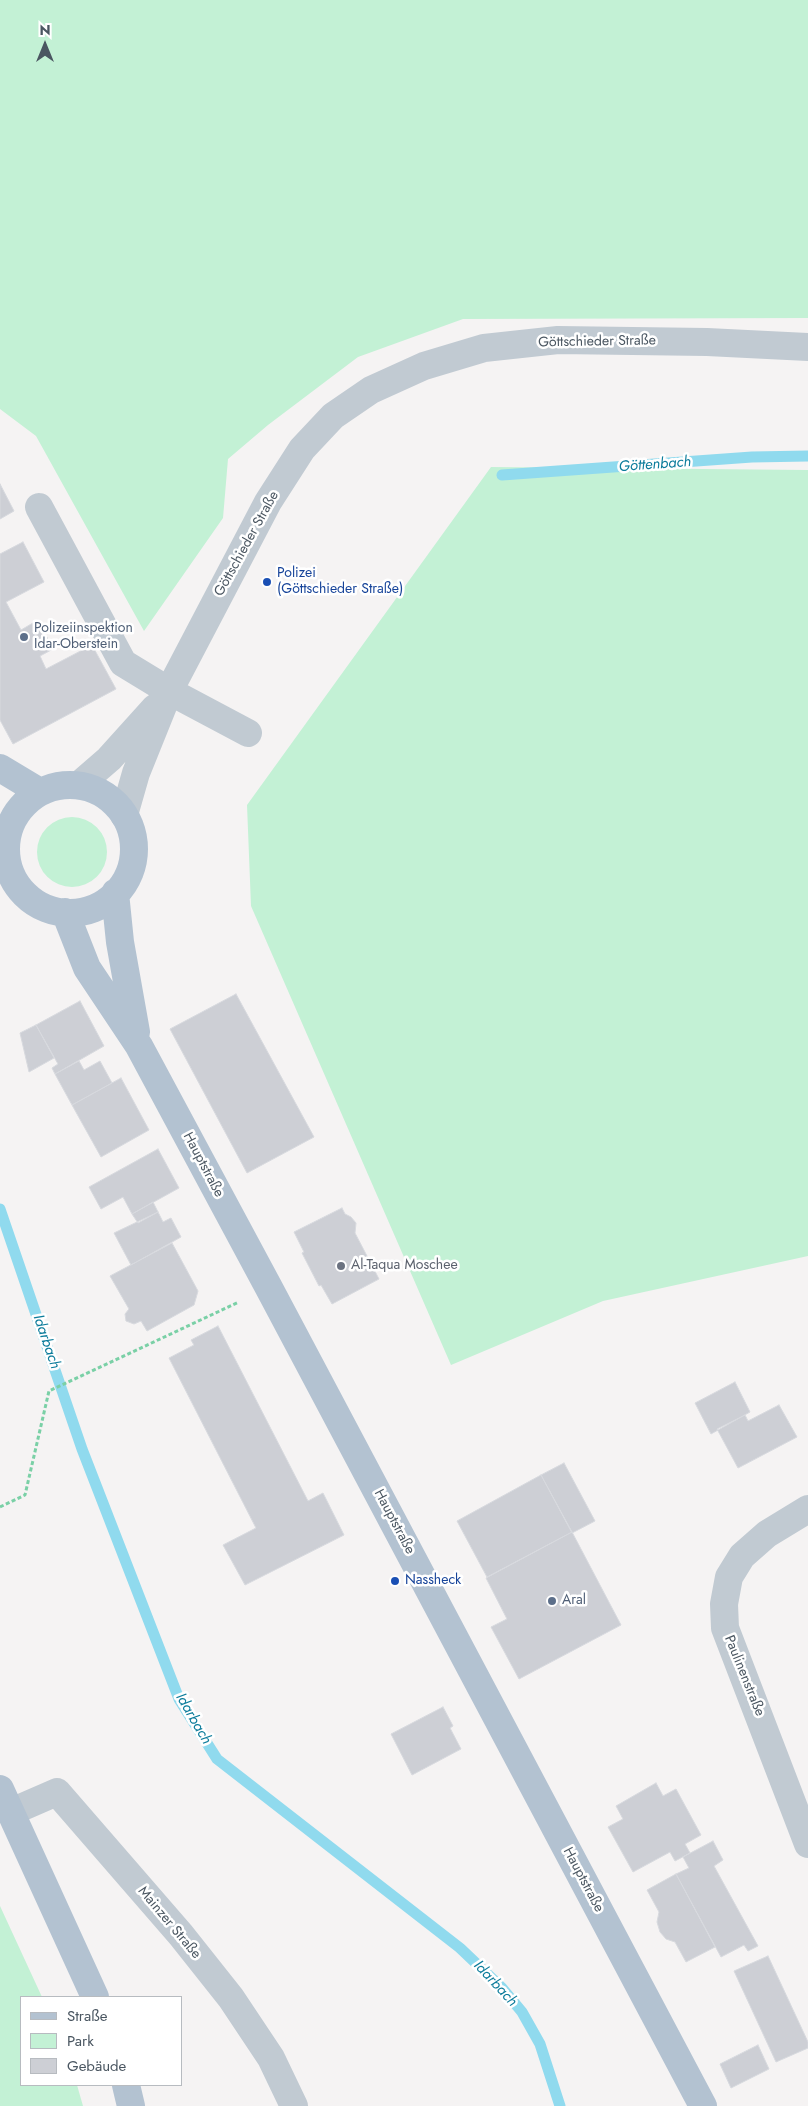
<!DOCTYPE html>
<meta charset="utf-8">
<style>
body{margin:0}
#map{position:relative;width:808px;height:2106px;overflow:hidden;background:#f5f3f3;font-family:Jost,sans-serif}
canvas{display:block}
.legend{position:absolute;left:20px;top:1996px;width:162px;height:90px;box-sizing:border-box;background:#fff;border:1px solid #b7bbc0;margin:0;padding:6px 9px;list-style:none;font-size:15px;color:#4a5661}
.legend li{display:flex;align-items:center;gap:10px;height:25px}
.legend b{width:25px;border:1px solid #b7bbc0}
.north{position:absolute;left:20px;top:20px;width:50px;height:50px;-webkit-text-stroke:4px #fff;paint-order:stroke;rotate:0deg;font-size:14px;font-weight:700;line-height:20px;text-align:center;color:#4a5661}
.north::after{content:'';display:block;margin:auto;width:18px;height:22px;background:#4a5661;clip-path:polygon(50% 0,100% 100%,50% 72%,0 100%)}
</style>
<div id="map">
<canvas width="808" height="2106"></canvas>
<ul class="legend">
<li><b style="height:6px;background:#b3c2d1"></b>Straße</li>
<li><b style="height:14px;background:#c3f1d5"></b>Park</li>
<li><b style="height:14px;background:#cdcfd5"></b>Gebäude</li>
</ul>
<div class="north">N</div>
</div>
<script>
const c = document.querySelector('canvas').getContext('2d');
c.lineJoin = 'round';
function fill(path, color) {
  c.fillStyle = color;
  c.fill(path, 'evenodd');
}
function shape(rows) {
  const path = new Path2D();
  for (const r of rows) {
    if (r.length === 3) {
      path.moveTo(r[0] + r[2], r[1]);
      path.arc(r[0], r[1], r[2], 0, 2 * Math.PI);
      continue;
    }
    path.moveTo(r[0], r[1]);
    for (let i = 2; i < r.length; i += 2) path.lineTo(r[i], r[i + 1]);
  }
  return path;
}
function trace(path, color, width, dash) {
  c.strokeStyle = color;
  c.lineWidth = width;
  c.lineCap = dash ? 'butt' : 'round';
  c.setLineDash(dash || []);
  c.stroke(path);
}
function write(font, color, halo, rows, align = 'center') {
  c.font = font + ' Jost,sans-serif';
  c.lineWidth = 5;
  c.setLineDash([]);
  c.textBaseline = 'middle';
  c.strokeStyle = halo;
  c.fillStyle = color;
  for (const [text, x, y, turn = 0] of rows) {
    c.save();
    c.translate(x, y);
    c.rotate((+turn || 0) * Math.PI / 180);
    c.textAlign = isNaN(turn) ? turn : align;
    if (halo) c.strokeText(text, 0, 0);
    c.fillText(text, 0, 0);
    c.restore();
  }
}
fill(shape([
 [0,0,808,0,808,318,463,319,358,357,268,425,228,459,223,518,144,631,36,436,0,409],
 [491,467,808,470,808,1256,603,1301,451,1365,251,906,247,805],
 [72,852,35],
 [0,1906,42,1997,21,1997,21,2085,77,2085,83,2106,0,2106]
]), '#c3f1d5');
trace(shape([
 [502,475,752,457,808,456],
 [0,1209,82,1449,179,1699,217,1759,460,1948,502,1988,522,2012,540,2044,560,2106]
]), '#90daee', 11);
const building = shape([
 [0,484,14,511,0,519,0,484],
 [23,542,44,582,6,602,21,630,38,620,53,649,40,656,46,669,92,645,116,689,13,744,0,720,0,554,23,542],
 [236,994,314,1137,247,1173,170,1029,236,994],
 [80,1001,104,1046,55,1074,52,1068,58,1064,36,1025,80,1001],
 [36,1025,54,1058,29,1072,20,1033,36,1025],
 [79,1061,84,1070,100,1061,112,1083,72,1105,55,1074,79,1061],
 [121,1078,149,1130,101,1157,72,1105,121,1078],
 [158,1149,179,1188,132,1214,123,1197,101,1209,89,1187,158,1149],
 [153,1202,158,1212,138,1223,132,1214,153,1202],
 [342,1208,345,1214,351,1217,356,1223,355,1233,379,1279,332,1304,321,1285,319,1286,302,1253,304,1252,294,1232,342,1208],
 [158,1212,163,1222,171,1218,181,1237,131,1265,114,1233,158,1212],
 [172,1243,198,1291,194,1305,147,1331,141,1321,134,1324,126,1321,125,1314,129,1309,110,1276,172,1243],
 [218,1326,308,1501,323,1493,344,1535,245,1585,223,1545,256,1528,169,1358,194,1345,191,1340,218,1326],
 [735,1382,750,1412,711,1434,695,1403,735,1382],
 [779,1405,797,1437,738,1468,717,1429,745,1415,748,1421,779,1405],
 [564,1463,595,1521,572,1533,541,1475,564,1463],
 [541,1475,572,1532,487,1577,457,1521,541,1475],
 [572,1532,621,1625,519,1679,491,1627,507,1619,486,1578,572,1532],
 [443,1707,453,1726,450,1728,461,1749,412,1775,391,1734,443,1707],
 [656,1783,663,1796,676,1789,701,1835,685,1844,690,1853,675,1861,670,1852,633,1872,608,1827,623,1819,616,1806,656,1783],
 [713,1841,723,1860,714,1866,758,1946,748,1951,744,1945,721,1957,676,1874,689,1868,683,1857,713,1841],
 [676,1874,715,1947,686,1962,675,1942,666,1939,660,1932,657,1922,659,1912,647,1890,676,1874],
 [768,1956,808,2042,808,2048,776,2062,734,1971,768,1956],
 [758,2045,769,2069,731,2088,720,2064,758,2045]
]);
fill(building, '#cdcfd5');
trace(building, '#d7d9de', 1);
trace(shape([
 [0,1507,25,1495,49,1391,239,1302]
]), '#7ad0a6', 3, [4, 2.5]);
trace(shape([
 [39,507,123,663,169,691,248,733],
 [79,785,109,759,155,708],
 [124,815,136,773,169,691,268,502,302,449,333,416,371,390,424,366,484,348,558,340,707,342,808,347],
 [808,1509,767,1534,742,1556,729,1577,724,1604,725,1628,808,1844],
 [11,1812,57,1792,181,1935,231,1998,271,2058,294,2106]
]), '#c1cad2', 28);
trace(shape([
 [0,768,40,792],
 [70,849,64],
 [115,893,120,942,136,1032],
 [65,912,87,968,139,1046,269,1288,703,2106],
 [0,1789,95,1997],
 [126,2085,131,2106]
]), '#b3c2d1', 28);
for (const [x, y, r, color] of [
 [267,582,5,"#1a4fb4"],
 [24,637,5,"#5c6f8a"],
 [341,1266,5,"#6b7280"],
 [395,1581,5,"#1a4fb4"],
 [552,1601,5,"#5c6f8a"]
]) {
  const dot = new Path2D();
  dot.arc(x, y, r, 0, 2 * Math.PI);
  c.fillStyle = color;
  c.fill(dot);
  trace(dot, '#fff', 2);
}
write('14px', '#4a5661', '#fff', [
 ["Göttschieder Straße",597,342,-1],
 ["Göttschieder Straße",247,544,-61],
 ["Hauptstraße",203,1165,62],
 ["Hauptstraße",394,1522,62],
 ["Paulinenstraße",744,1676,68],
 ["Hauptstraße",583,1880,62],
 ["Mainzer Straße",169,1923,50]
]);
write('14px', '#164399', '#fff', [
 ["Polizei",277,574],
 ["(Göttschieder Straße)",277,590],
 ["Nassheck",405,1581]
], 'left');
write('14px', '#4e5e75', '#fff', [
 ["Polizeiinspektion",34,629],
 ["Idar-Oberstein",34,645],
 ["Aral",562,1601]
], 'left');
write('14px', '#5b616d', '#fff', [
 ["Al-Taqua Moschee",351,1266]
], 'left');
write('italic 15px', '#0c7c9b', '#fff', [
 ["Göttenbach",655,465,-4],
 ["Idarbach",46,1342,71],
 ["Idarbach",193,1719,60],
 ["Idarbach",495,1984,47]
]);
</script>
